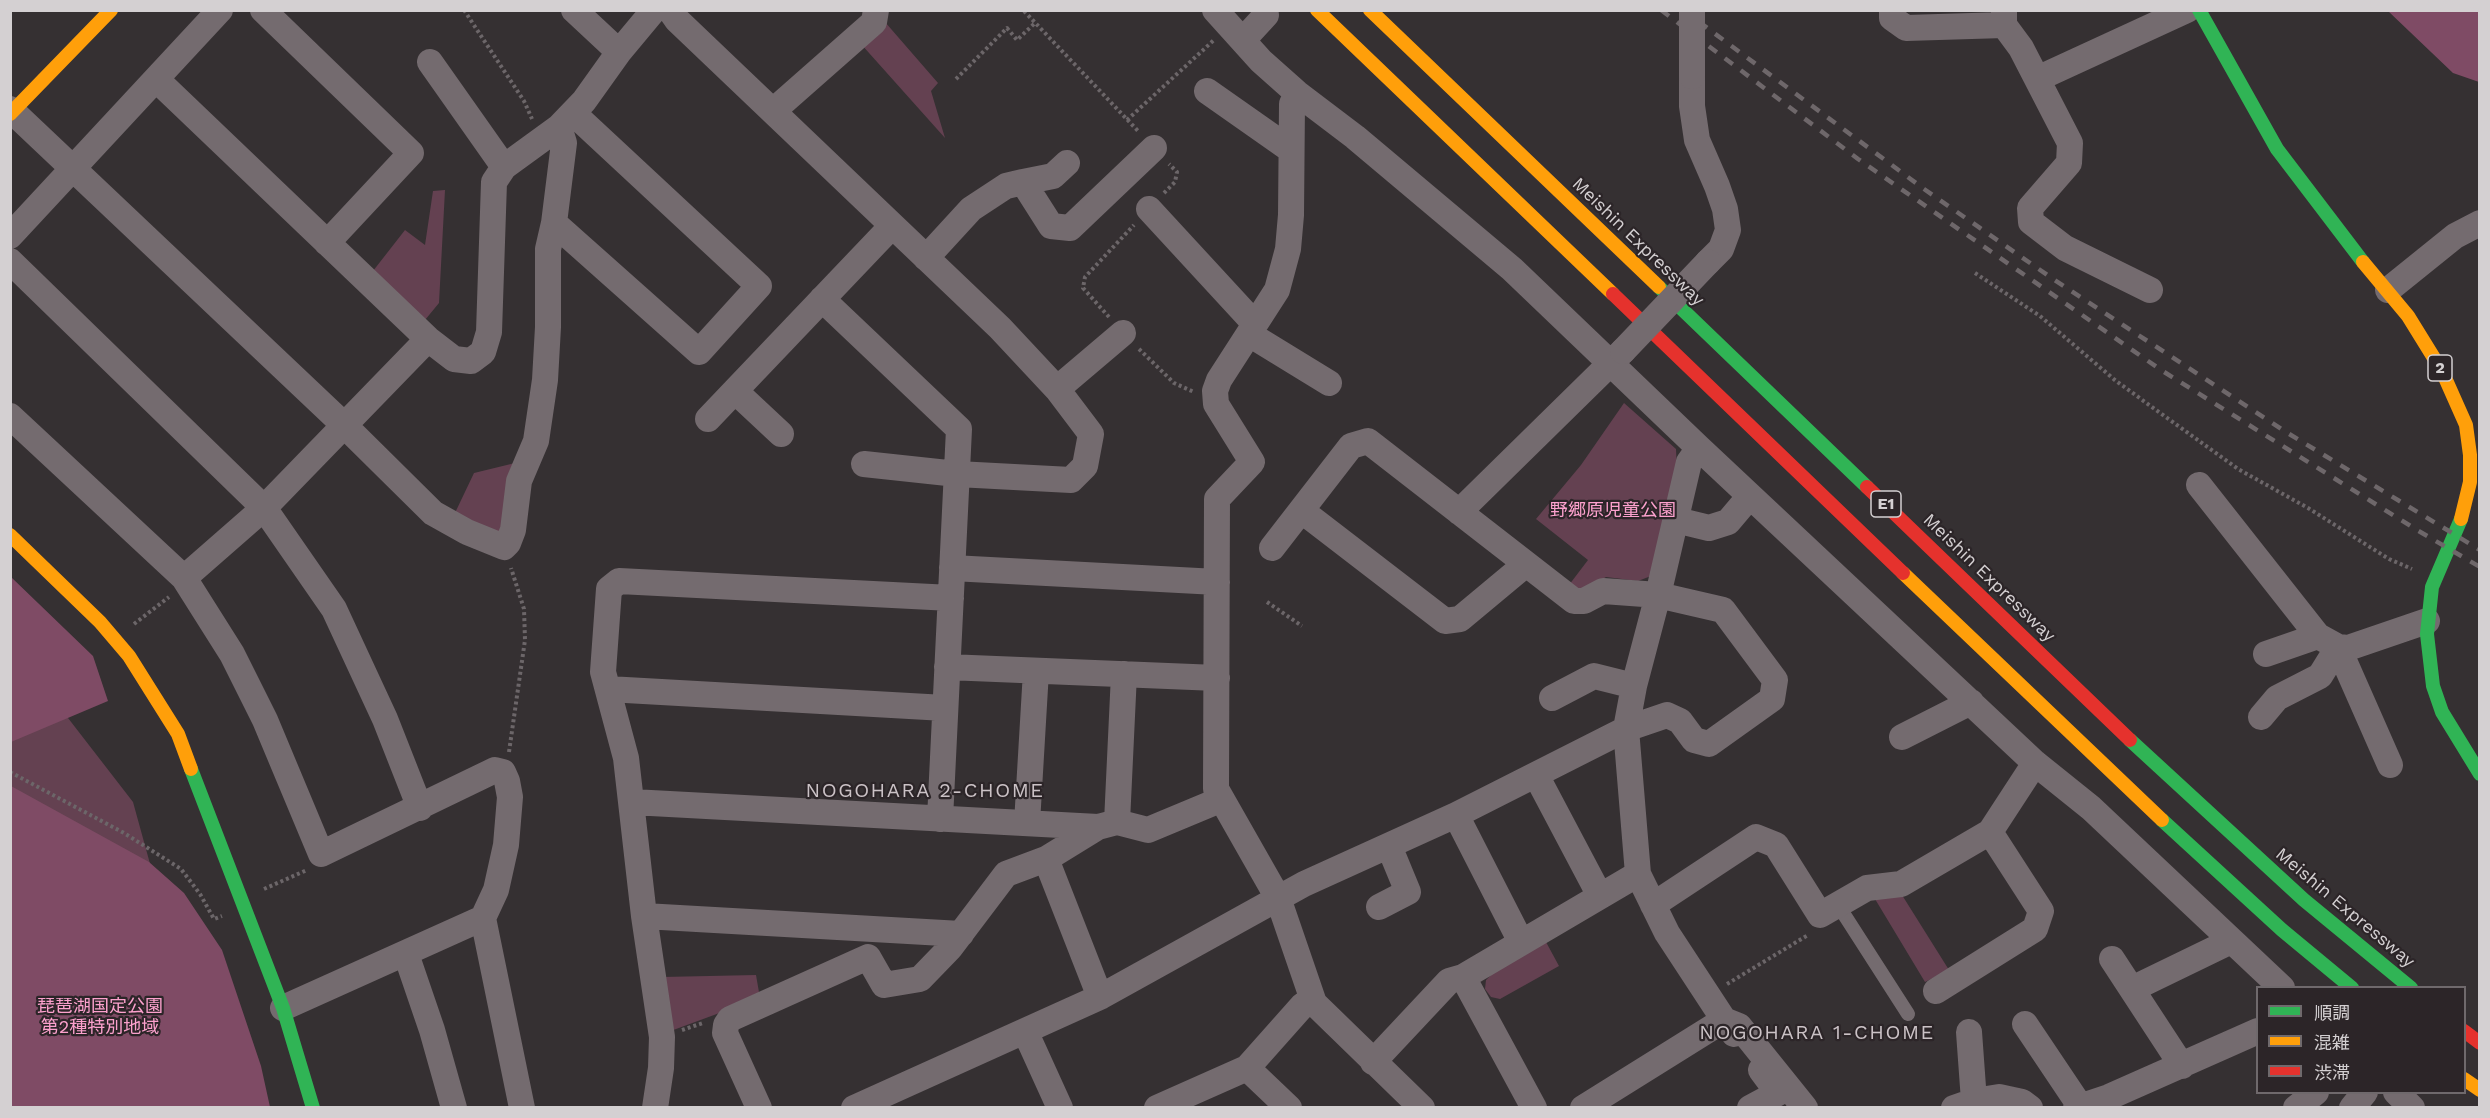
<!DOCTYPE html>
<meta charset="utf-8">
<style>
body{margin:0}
#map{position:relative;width:2490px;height:1118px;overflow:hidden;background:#353032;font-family:"Work Sans","Noto Sans JP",sans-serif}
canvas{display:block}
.frame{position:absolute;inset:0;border:12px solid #d4d0d2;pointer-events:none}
.legend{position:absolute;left:2256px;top:986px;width:210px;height:108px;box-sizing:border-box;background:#2c2528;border:2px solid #6f696c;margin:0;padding:8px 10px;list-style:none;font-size:18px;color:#d4d0d2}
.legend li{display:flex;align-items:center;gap:12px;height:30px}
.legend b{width:30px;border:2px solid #6f696c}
</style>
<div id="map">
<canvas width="2490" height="1118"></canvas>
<div class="frame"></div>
<ul class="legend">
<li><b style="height:8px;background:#30b455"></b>順調</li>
<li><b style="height:8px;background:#ff9f0a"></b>混雑</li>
<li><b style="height:8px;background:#e5322d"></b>渋滞</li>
</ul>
</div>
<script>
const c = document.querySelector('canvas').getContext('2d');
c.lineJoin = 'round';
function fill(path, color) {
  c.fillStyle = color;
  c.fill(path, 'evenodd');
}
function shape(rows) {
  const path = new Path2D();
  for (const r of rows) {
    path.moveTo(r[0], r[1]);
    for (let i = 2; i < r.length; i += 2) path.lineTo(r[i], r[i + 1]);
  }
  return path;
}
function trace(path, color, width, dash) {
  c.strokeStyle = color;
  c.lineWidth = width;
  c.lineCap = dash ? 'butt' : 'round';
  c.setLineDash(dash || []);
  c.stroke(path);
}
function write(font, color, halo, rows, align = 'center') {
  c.font = font + ' "Work Sans","Noto Sans JP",sans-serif';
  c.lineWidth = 4.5;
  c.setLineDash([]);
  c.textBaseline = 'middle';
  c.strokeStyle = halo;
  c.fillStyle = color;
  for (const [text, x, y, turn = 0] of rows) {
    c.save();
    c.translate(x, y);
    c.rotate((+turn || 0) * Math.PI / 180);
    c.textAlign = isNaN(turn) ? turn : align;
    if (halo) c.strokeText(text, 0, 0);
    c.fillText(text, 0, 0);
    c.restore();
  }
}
fill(shape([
 [885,22,938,83,931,91,945,138,861,44],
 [445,190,439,303,425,320,373,271,405,230,425,245,433,191],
 [1624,403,1676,449,1677,472,1651,576,1638,581,1606,577,1587,588,1576,588,1569,585,1588,560,1536,519,1581,465],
 [515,463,502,536,454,515,474,473],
 [10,643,133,802,217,1107,11,1107],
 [1902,895,1949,970,1925,982,1875,899],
 [1546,942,1559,966,1500,999,1491,997,1485,989,1486,980,1496,970],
 [756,975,760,998,668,1032,662,977]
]), '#644151');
fill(shape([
 [2388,11,2479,11,2479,82,2453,73],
 [11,577,93,656,108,701,11,742],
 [11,786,149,862,184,893,222,950,261,1066,270,1107,11,1107]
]), '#7f4b65');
trace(shape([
 [464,10,524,101,532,119],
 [1024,11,1139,132],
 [956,79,1007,28,1017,40,1035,23],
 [1127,120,1214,40],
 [1164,193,1175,182,1177,172,1169,164],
 [1975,273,2040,316,2116,381,2238,469,2308,508,2389,559,2412,569],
 [1109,317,1083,288,1085,277,1134,225],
 [1139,349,1174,383,1194,392],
 [1267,602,1302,626],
 [134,624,169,597],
 [509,752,525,640,524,609,511,568],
 [10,772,124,833,181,869,200,894,214,919,222,916],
 [264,889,307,870],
 [1727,984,1808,935],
 [682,1030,703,1023]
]), '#6c6669', 4, [3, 3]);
trace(shape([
 [1838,905,1908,1014]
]), '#746b6f', 14);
trace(shape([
 [263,10,411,153,327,243],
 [574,10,619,52],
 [670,10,677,20,1000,328,1057,389,1091,434,1085,466,1071,480,957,474,864,464],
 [1215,10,1261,61,1297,93,1355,137,1512,269,1699,448,2035,763,2091,808,2282,988],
 [1892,10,1892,18,1906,28,2004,25],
 [2004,10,2004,25,2021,48,2070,143,2069,163,2030,208,2031,222,2065,248,2150,290],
 [1243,40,1266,15],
 [430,62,504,167],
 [1692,76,1692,106,1697,140,1717,186,1725,209,1728,230,1721,249,1708,262],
 [2037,79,2187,10],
 [157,80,428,339,454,359,471,361,483,352,489,332,494,182,504,167,559,127],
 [1207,91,1291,150],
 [1297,93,1292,104,1291,215,1288,249,1277,290,1219,380,1215,391,1216,404,1252,462,1217,499,1216,789,1278,898,1314,1003,1422,1108],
 [10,109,344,425,433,513,467,532,504,547,508,543,513,530,519,481,536,441,545,380,548,327,548,249,554,223,564,143,559,127,584,101,619,52,654,10],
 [773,111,874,22,876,10],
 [1023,182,1053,176,1067,163],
 [1149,209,1255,324],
 [554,223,699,352,759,286,573,113],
 [10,236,220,10],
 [926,258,971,209,1006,186,1023,182,1051,226,1070,228,1154,148],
 [10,261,264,508,334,609,385,719,420,808],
 [2388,290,2455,236,2480,223],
 [822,299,959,429,940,819],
 [1249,334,1329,383],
 [1057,389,1123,333],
 [735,391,781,434],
 [10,416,184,578,232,654,265,720,321,854,495,770,503,772,507,781,510,797,506,845,496,890,483,918],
 [708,419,891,227],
 [1699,448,1689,462,1658,595,1634,686,1626,729,1638,874,1667,933,1724,1020,1739,1026,1805,1108],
 [2199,485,2318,636,2338,647,2348,648,2427,621],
 [1302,511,1445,621,1460,619,1526,564],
 [1459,512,1623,351],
 [1676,520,1709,528,1728,522,1750,496],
 [952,568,1217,582],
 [184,578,264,508,428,339],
 [2266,654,2318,636],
 [947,667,1217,678],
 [608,689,945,708],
 [1552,698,1594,676,1634,686],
 [2261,717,2277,698,2320,676,2338,647,2390,765],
 [1902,737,1971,702],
 [1536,775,1600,896],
 [632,802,1098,827,1117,822,1148,830,1220,800],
 [1456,815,1521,942],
 [1117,822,1124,674],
 [1027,823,1036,671],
 [1046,859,1100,997],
 [1653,905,1756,837,1776,845,1820,915,1867,888,1901,884,1990,832,2035,763],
 [1379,907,1408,892,1389,846],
 [644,916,961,934],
 [406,954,432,1030,454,1108],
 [2112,959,2182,1066],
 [1463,977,1534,1108],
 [2132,989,2231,941],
 [1936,991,2035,929,2041,911,1990,832],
 [283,1008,483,918,522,1108],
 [2025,1024,2080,1106],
 [1025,1031,1060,1108],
 [1969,1032,1974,1101],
 [1373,1062,1449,981,1463,977,1638,874],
 [1247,1068,1289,1108],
 [2396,1092,2412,1108],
 [655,1108,661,1068,662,1037,644,916,626,758,603,672,609,589,619,581,951,598],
 [759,1108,725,1033,726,1025,730,1019,868,957,884,985,920,979,950,948,1006,874,1046,859,1098,827],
 [854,1108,1100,997,1304,884,1456,815,1626,729,1667,715,1680,721,1694,740,1709,744,1772,699,1775,680,1723,610,1658,595,1603,591,1584,601,1574,601,1368,441,1351,446,1272,548],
 [1157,1108,1247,1068,1303,1005,1314,1003],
 [1583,1108,1724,1020,1734,1034],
 [1750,1108,1778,1093,1761,1070],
 [1954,1108,1974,1101,1999,1097,2022,1102,2030,1108],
 [2076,1108,2109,1097,2258,1031],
 [2296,1108,2316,1092],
 [2352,1108,2365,1092]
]), '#746b6f', 26);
trace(shape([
 [2199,10,2277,149,2363,262],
 [1659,287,1867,487],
 [2461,519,2432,587,2427,634,2433,686,2442,712,2480,774],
 [2130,740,2304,900,2411,988],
 [191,769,283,1008,313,1108],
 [2162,820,2282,930,2352,988]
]), '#30b455', 14);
trace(shape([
 [1317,10,1613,294],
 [1370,10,1659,287],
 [10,114,111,10],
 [2363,262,2408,316,2442,371,2466,425,2470,455,2470,482,2461,519],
 [10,535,100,622,129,656,178,734,191,769],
 [1903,573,2162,820],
 [2464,1079,2480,1090]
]), '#ff9f0a', 14);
trace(shape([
 [1613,294,1903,573],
 [1867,487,2130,740],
 [2464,1031,2480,1043]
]), '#e5322d', 14);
trace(shape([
 [1661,10,1858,159,2161,370,2417,530,2480,567],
 [1683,10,1924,189,2053,279,2286,432,2480,550]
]), '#6e676a', 4.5, [10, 10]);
trace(shape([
 [1692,76,1692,10],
 [1623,351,1708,262]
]), '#746b6f', 26);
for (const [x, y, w] of [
 [2440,368,24],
 [1886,504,30]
]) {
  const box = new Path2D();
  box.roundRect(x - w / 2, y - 13, w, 26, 4.5);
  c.fillStyle = '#2c2528';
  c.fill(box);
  trace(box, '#d4d0d2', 1.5);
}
write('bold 16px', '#d4d0d2', null, [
 ["2",2440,368],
 ["E1",1886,504]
]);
write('18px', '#d4d0d2', '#2c2528', [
 ["Meishin Expressway",1638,242,44],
 ["Meishin Expressway",1989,578,44],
 ["Meishin Expressway",2345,908,40]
]);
write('18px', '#fca1cd', '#2c2528', [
 ["野郷原児童公園",1613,511],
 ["琵琶湖国定公園",100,1007],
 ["第2種特別地域",100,1028]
]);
c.letterSpacing = '1.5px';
write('20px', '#cbc2c6', '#2c2528', [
 ["NOGOHARA 2-CHOME",925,791],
 ["NOGOHARA 1-CHOME",1817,1033]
]);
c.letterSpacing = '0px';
</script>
